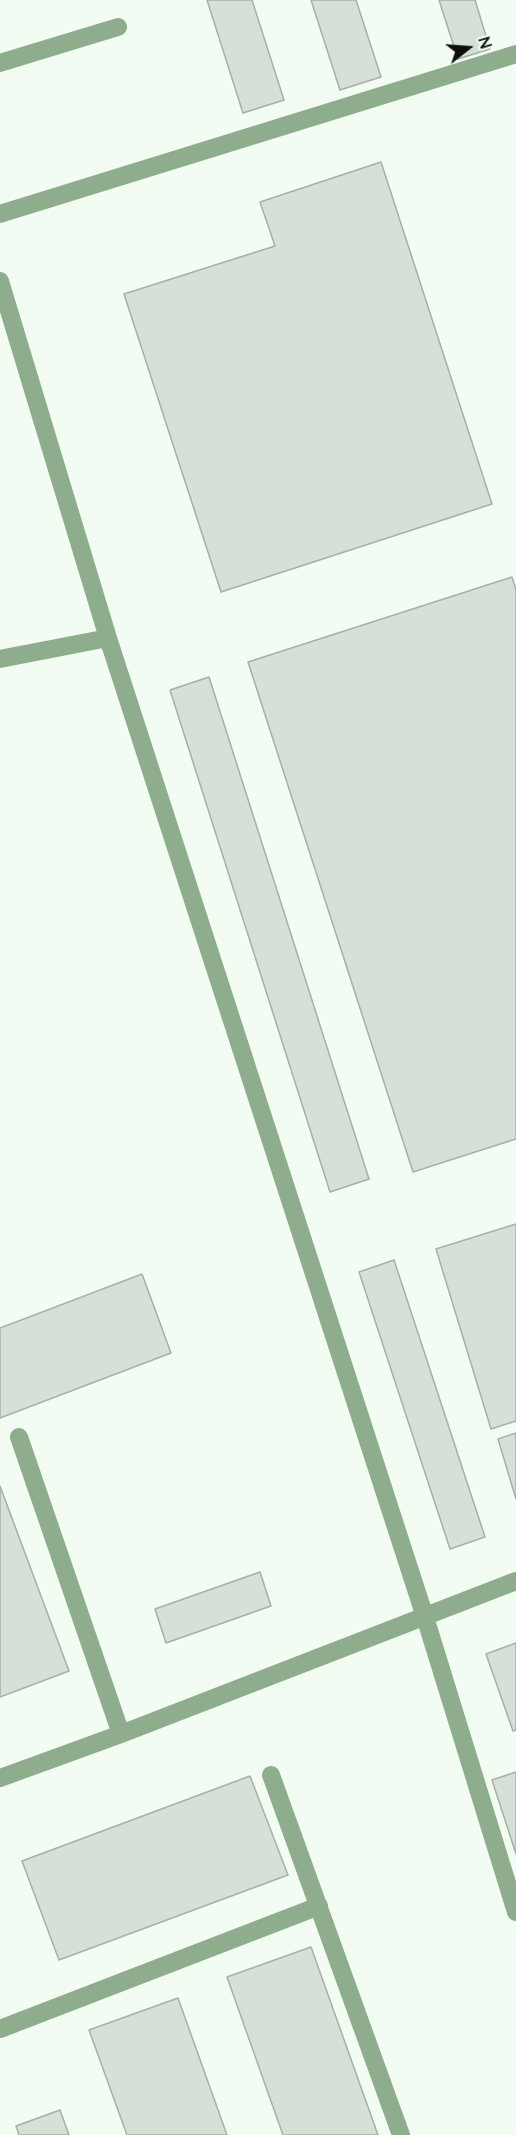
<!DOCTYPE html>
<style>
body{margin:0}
#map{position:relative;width:516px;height:2135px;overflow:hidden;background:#f2fcf2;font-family:Quicksand,sans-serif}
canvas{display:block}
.north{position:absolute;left:438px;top:18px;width:60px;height:60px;-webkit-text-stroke:4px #f2fcf2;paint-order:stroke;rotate:73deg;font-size:16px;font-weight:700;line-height:24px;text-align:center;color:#0c0f0c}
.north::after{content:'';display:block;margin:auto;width:21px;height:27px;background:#0c0f0c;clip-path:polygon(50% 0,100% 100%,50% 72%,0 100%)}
</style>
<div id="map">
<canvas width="516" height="2135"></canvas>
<div class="north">N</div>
</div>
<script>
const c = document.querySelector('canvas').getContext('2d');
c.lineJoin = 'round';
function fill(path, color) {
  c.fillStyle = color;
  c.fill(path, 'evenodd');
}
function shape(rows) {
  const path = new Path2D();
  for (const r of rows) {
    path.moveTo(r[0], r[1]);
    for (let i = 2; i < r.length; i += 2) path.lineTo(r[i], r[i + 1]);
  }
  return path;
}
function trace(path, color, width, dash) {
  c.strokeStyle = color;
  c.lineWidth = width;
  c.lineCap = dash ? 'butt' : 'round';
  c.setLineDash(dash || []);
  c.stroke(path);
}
const building = shape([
 [207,0,252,0,284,100,243,113,207,0],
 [311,0,356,0,381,77,340,90,311,0],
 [439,0,475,0,490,49,458,59,439,0],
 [381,162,492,504,221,592,124,294,275,246,260,202,381,162],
 [512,577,516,590,516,1139,413,1172,248,662,512,577],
 [209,677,369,1179,330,1192,170,690,209,677],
 [516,1224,516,1421,491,1429,436,1249,516,1224],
 [394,1260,485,1537,450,1549,359,1272,394,1260],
 [142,1274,171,1353,0,1418,0,1328,142,1274],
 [516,1433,516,1499,498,1439,516,1433],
 [0,1486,69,1671,0,1697,0,1486],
 [260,1572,271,1606,166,1643,155,1609,260,1572],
 [516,1643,516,1730,513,1731,486,1654,516,1643],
 [516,1772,516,1854,492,1780,516,1772],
 [250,1776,288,1875,59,1960,22,1861,250,1776],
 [311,1947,378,2135,283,2135,227,1977,311,1947],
 [178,1998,227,2135,127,2135,89,2030,178,1998],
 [60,2110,69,2135,19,2135,16,2126,60,2110]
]);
fill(building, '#d7e0d6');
trace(building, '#a7b0a6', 1.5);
trace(shape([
 [0,63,118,27],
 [0,214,516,54],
 [0,281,108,638,425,1617,516,1912],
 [0,659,108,638],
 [19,1437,121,1734],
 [271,1775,401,2135],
 [0,1778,121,1734,516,1581],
 [0,2029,319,1906]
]), '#8ead8d', 18);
</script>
